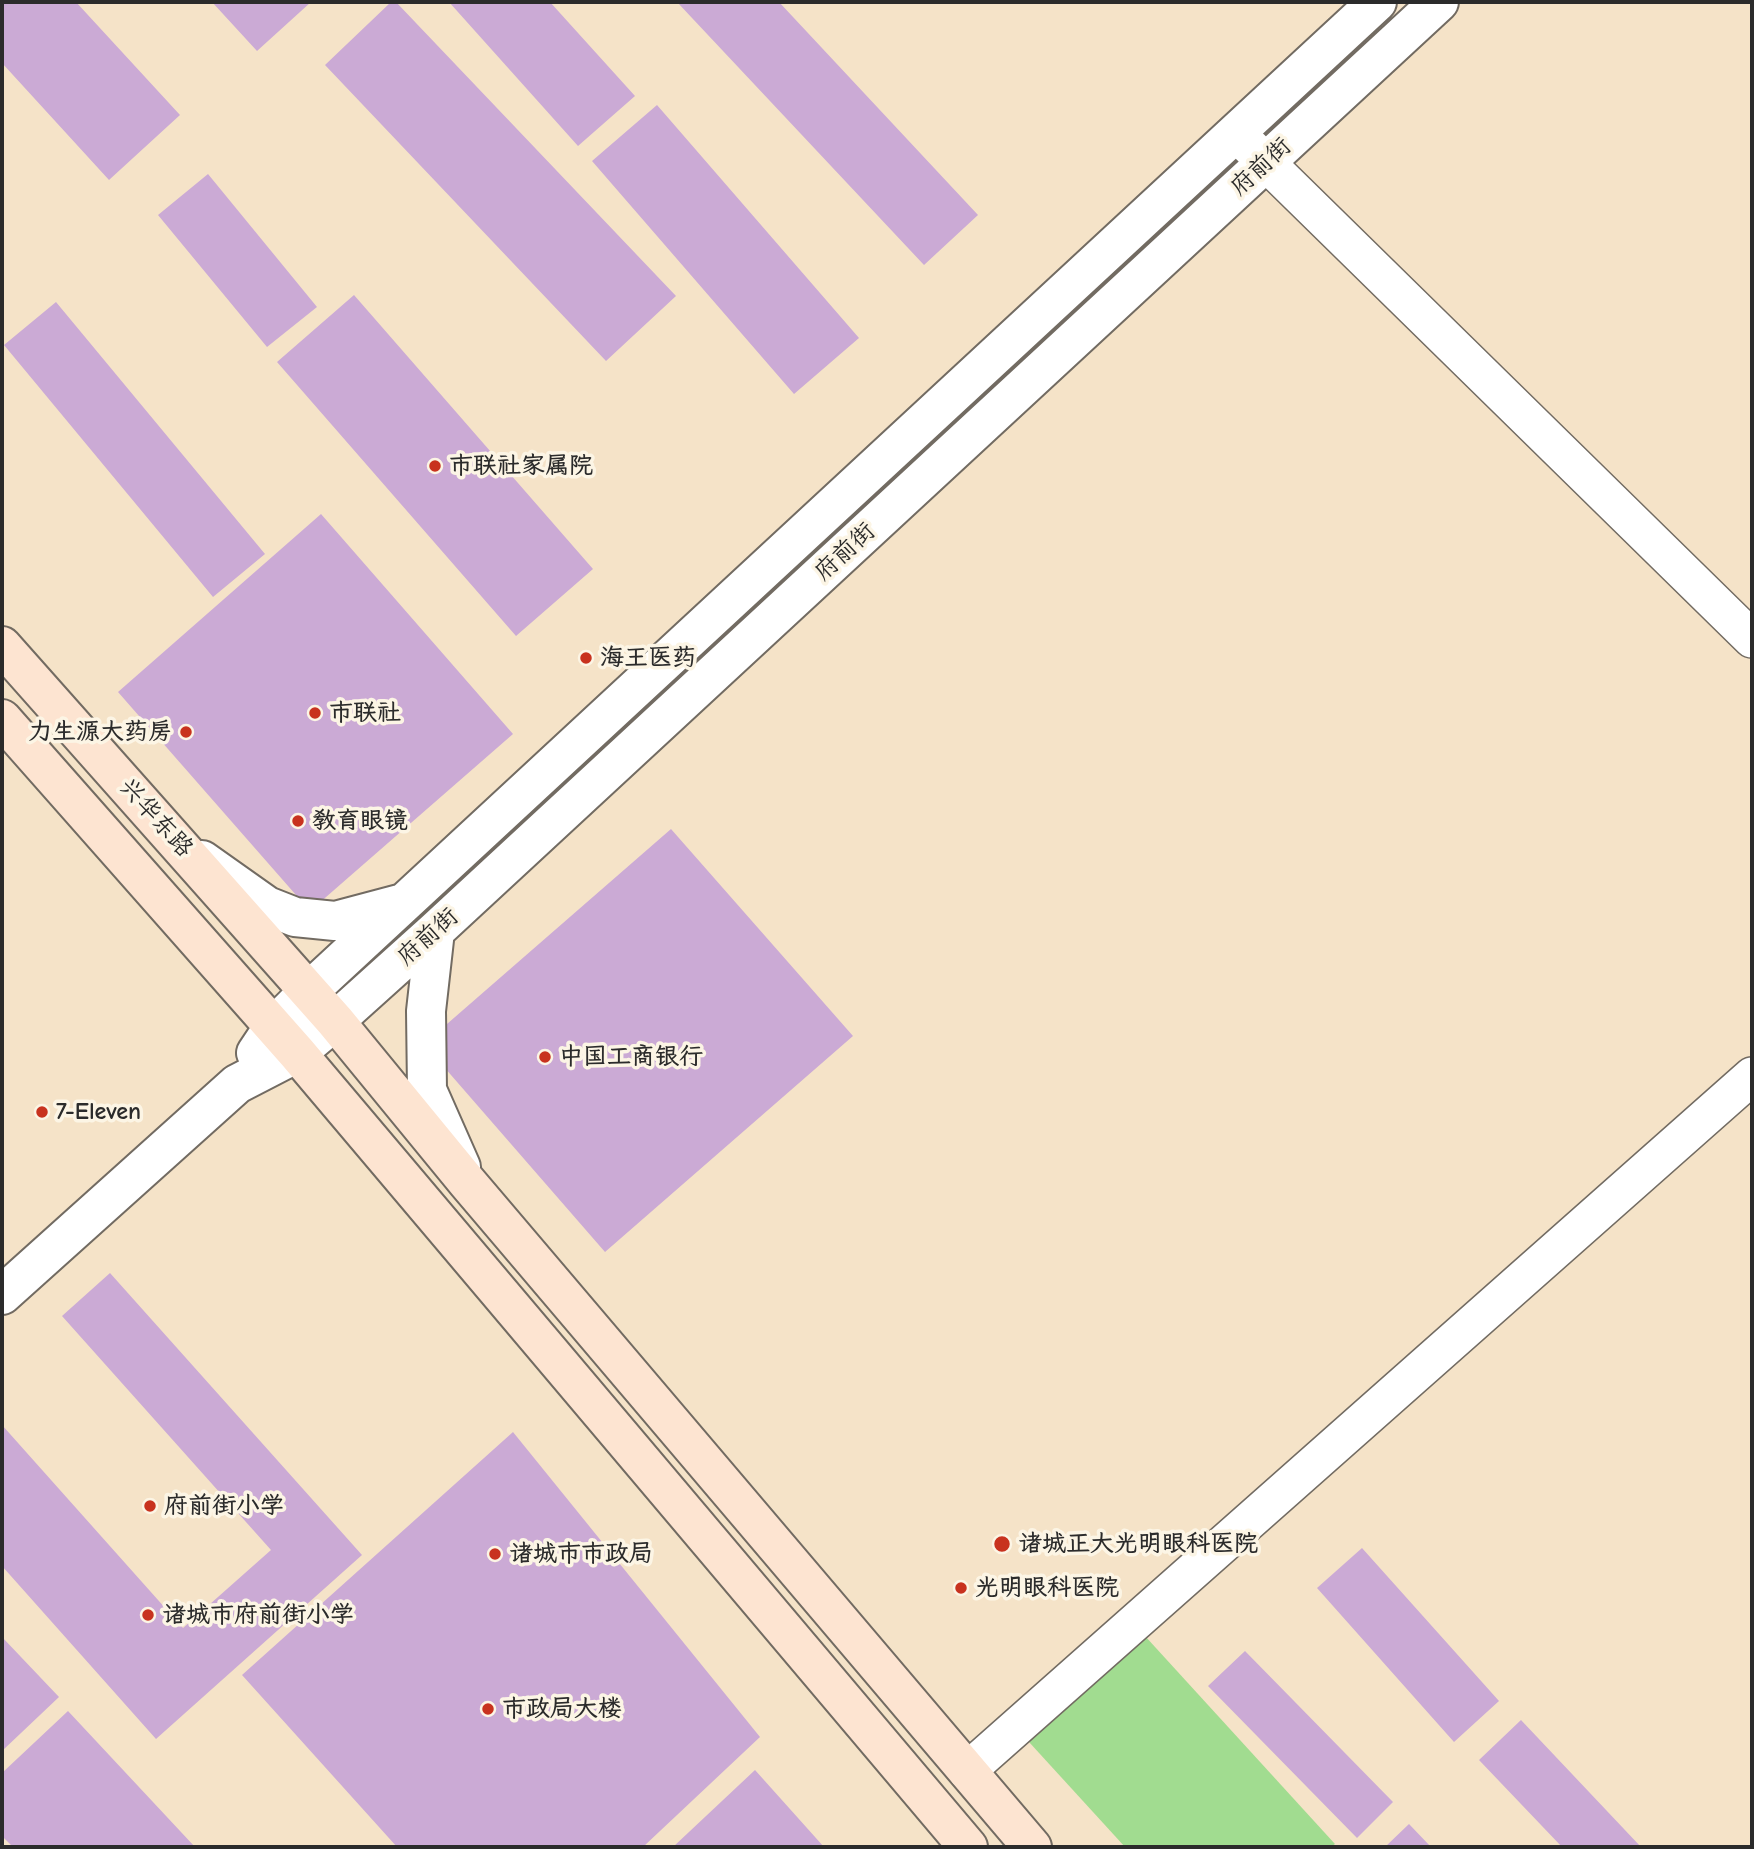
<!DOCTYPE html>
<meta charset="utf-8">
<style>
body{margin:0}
#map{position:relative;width:1754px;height:1849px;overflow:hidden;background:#f5e3c8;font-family:"Comic Neue",sans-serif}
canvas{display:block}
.frame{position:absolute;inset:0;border:4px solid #2b2b2b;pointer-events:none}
</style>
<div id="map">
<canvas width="1754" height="1849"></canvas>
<div class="frame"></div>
</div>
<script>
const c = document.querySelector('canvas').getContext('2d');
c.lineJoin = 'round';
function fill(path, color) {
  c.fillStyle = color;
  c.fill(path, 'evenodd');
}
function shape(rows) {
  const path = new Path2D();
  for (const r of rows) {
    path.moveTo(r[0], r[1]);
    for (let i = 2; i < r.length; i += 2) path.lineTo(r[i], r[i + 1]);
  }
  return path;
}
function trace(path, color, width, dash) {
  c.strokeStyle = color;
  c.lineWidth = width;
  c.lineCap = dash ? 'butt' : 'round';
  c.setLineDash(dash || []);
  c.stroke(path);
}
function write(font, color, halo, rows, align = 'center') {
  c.font = font + ' "Comic Neue","LXGW WenKai TC",sans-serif';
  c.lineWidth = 7;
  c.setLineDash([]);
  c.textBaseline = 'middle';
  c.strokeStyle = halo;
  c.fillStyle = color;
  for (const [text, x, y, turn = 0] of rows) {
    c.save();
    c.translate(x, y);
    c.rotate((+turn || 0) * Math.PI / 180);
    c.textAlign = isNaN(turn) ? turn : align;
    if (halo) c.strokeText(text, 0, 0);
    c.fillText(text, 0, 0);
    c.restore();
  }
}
fill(shape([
 [1145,1636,1335,1844,1331,1847,1125,1847,1029,1742]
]), '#a1dc90');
fill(shape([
 [2,2,76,2,180,115,109,180,2,63],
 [212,2,311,2,257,51],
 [391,2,396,2,676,296,606,361,325,65],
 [449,2,550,2,635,96,578,146],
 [677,2,779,2,978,215,924,265],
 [657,105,859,338,794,394,592,161],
 [208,174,317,307,267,347,158,215],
 [354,295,593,569,516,636,277,362],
 [56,302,265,554,213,597,4,345],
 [321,514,513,734,310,911,118,692],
 [671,829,853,1036,605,1252,424,1044],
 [110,1273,362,1555,156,1739,2,1566,2,1425,183,1628,271,1550,62,1316],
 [513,1432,760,1737,643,1847,397,1847,242,1675],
 [1362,1548,1499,1701,1454,1742,1317,1588],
 [2,1637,59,1697,2,1751],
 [1245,1651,1393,1802,1357,1838,1208,1686],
 [68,1711,195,1847,13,1847,2,1836,2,1773],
 [1521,1720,1641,1847,1562,1847,1479,1760],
 [755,1770,824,1847,673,1847],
 [1409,1824,1431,1847,1385,1847]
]), '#cbaad5');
const minor = shape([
 [1236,133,1752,639],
 [967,1771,1752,1076]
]);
const tertiary = shape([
 [202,860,267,906,295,917,335,921,399,904],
 [435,931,426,1011,427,1090,461,1167],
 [256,1053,274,1026,308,992,1377,2],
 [2,1295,237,1084,297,1053,335,1021,435,931,1439,2]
]);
const secondary = shape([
 [2,646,335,1021,467,1182,1032,1847],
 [2,719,297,1053,968,1847]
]);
trace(minor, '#726b62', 40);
trace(tertiary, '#726b62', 42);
trace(secondary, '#726b62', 42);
trace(minor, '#fff', 37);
trace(tertiary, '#fff', 38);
trace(secondary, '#fde4d1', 38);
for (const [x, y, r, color] of [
 [435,466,7,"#c8321e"],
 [586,658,7,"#c8321e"],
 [315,713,7,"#c8321e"],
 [186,732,7,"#c8321e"],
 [298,821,7,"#c8321e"],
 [545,1057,7,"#c8321e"],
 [42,1112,7,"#c8321e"],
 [150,1506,7,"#c8321e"],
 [1002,1544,9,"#c8321e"],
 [495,1554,7,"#c8321e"],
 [961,1588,7,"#c8321e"],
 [148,1615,7,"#c8321e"],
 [488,1709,7,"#c8321e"]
]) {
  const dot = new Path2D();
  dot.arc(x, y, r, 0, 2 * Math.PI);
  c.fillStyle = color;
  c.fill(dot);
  trace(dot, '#fcf5e5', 2.5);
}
write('24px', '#2b2b2b', '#fcf5e5', [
 ["府前街",1261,167,-43],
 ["府前街",845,552,-43],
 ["兴华东路",156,818,48],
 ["府前街",428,937,-42]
]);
write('bold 24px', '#2b2b2b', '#fcf5e5', [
 ["市联社家属院",449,466],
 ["海王医药",600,658],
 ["市联社",329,713],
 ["力生源大药房",172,732,"right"],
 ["教育眼镜",312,821],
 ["中国工商银行",559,1057],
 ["7-Eleven",56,1112],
 ["府前街小学",164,1506],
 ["诸城正大光明眼科医院",1018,1544],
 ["诸城市市政局",509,1554],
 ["光明眼科医院",975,1588],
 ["诸城市府前街小学",162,1615],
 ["市政局大楼",502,1709]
], 'left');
</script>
